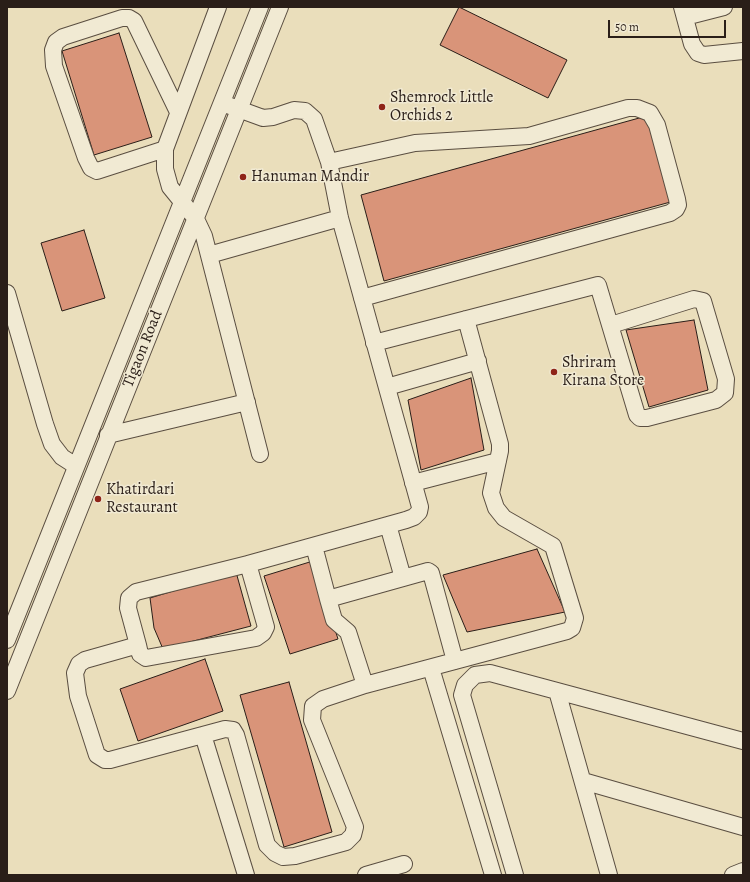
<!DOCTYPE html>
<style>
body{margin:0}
#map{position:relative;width:750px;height:882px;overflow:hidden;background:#eadebb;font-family:Alegreya,serif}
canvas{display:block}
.frame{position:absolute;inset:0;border:8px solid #2a1e18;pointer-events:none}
.scale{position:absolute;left:608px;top:20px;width:118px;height:18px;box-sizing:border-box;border:2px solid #2a1e18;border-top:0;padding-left:5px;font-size:12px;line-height:14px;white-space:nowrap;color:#2a1e18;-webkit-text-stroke:3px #f1ead3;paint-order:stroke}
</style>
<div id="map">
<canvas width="750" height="882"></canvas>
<div class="frame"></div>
<div class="scale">50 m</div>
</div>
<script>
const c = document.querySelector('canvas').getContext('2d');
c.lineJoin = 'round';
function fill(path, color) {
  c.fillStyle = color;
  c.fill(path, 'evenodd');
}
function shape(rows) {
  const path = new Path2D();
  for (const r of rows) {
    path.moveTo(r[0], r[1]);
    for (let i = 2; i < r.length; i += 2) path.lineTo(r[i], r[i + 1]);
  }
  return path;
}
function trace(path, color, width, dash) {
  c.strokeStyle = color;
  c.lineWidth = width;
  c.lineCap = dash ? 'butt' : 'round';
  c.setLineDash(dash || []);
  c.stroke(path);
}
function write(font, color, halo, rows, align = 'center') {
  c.font = font + ' Alegreya,serif';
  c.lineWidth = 3;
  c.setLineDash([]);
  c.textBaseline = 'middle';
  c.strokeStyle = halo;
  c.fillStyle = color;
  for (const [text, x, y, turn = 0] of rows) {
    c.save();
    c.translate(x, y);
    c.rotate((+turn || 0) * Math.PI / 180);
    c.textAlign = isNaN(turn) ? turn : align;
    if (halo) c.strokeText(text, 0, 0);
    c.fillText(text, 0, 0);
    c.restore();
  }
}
const building = shape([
 [459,7,567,60,548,98,440,45,459,7],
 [119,33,152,137,94,155,62,51,119,33],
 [650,115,674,201,384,281,361,195,650,115],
 [84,230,105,298,62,311,41,243,84,230],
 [694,320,708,390,649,407,626,330,694,320],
 [471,378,484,450,421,470,408,400,471,378],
 [537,549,565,612,467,632,443,575,537,549],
 [313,561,338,639,290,654,264,576,313,561],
 [236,572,251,626,163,649,154,628,150,598,236,572],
 [205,659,223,711,138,741,120,689,205,659],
 [289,682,332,832,284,847,240,695,289,682]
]);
fill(building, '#d99479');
trace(building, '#2a1e18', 1);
const minor = shape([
 [218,7,165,149,165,169,170,187,196,219,204,236,260,454],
 [682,7,692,44,698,53,704,55,743,51],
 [685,17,724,7],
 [222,103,263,118,273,117,294,110,305,111,314,119,329,162,340,218,420,507,419,512,414,517,406,520,248,564,136,592,129,598,128,608,138,645,85,660,79,664,75,673,78,696,97,755,105,760,110,760,225,729,233,730,236,735,267,845,275,853,283,857,295,856,346,842,353,835,355,827,312,720,313,706,323,699,365,685,567,631,572,628,575,618,553,546,504,518,496,508,491,493,500,451,500,444,466,319],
 [165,149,97,171,91,168,86,158,54,66,53,50,56,42,63,37,122,18,129,18,134,21,178,112],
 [329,162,415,143,529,136,628,108,637,108,650,113,657,125,677,199,678,205,676,209,670,213,362,298],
 [209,255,340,218],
 [7,293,45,424,52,444,62,457,76,466],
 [374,343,598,285,637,415,640,418,647,418,716,400,725,393,726,379,703,301,694,299,611,325],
 [387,387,478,361],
 [108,435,247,402],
 [413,483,498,461],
 [388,525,403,578,428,571,431,573,455,661],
 [314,546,328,599,403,578],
 [328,599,334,620,348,632,365,685],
 [7,640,260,7],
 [138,645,140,654,146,658,256,638,263,633,266,627,248,564],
 [431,668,493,875],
 [7,691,280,7],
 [557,691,609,875],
 [203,735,246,875],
 [583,781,743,827],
 [366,875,404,864],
 [515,875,462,695,465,685,475,675,490,673,743,741],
 [733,875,743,871]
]);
trace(minor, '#5a4e41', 18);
trace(minor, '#f1ead3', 16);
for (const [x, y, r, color] of [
 [382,107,4,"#8f2418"],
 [243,177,4,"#8f2418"],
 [554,372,4,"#8f2418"],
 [98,499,4,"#8f2418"]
]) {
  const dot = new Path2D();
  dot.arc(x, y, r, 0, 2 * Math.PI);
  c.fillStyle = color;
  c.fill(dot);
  trace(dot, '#f1ead3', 1.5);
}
write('16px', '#2a1e18', '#f1ead3', [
 ["Shemrock Little",390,98],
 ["Orchids 2",390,116],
 ["Hanuman Mandir",251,177],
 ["Shriram",562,363],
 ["Kirana Store",562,381],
 ["Khatirdari",106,490],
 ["Restaurant",106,508]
], 'left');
write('16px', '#2a1e18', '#f1ead3', [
 ["Tigaon Road",143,349,-68]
]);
</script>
